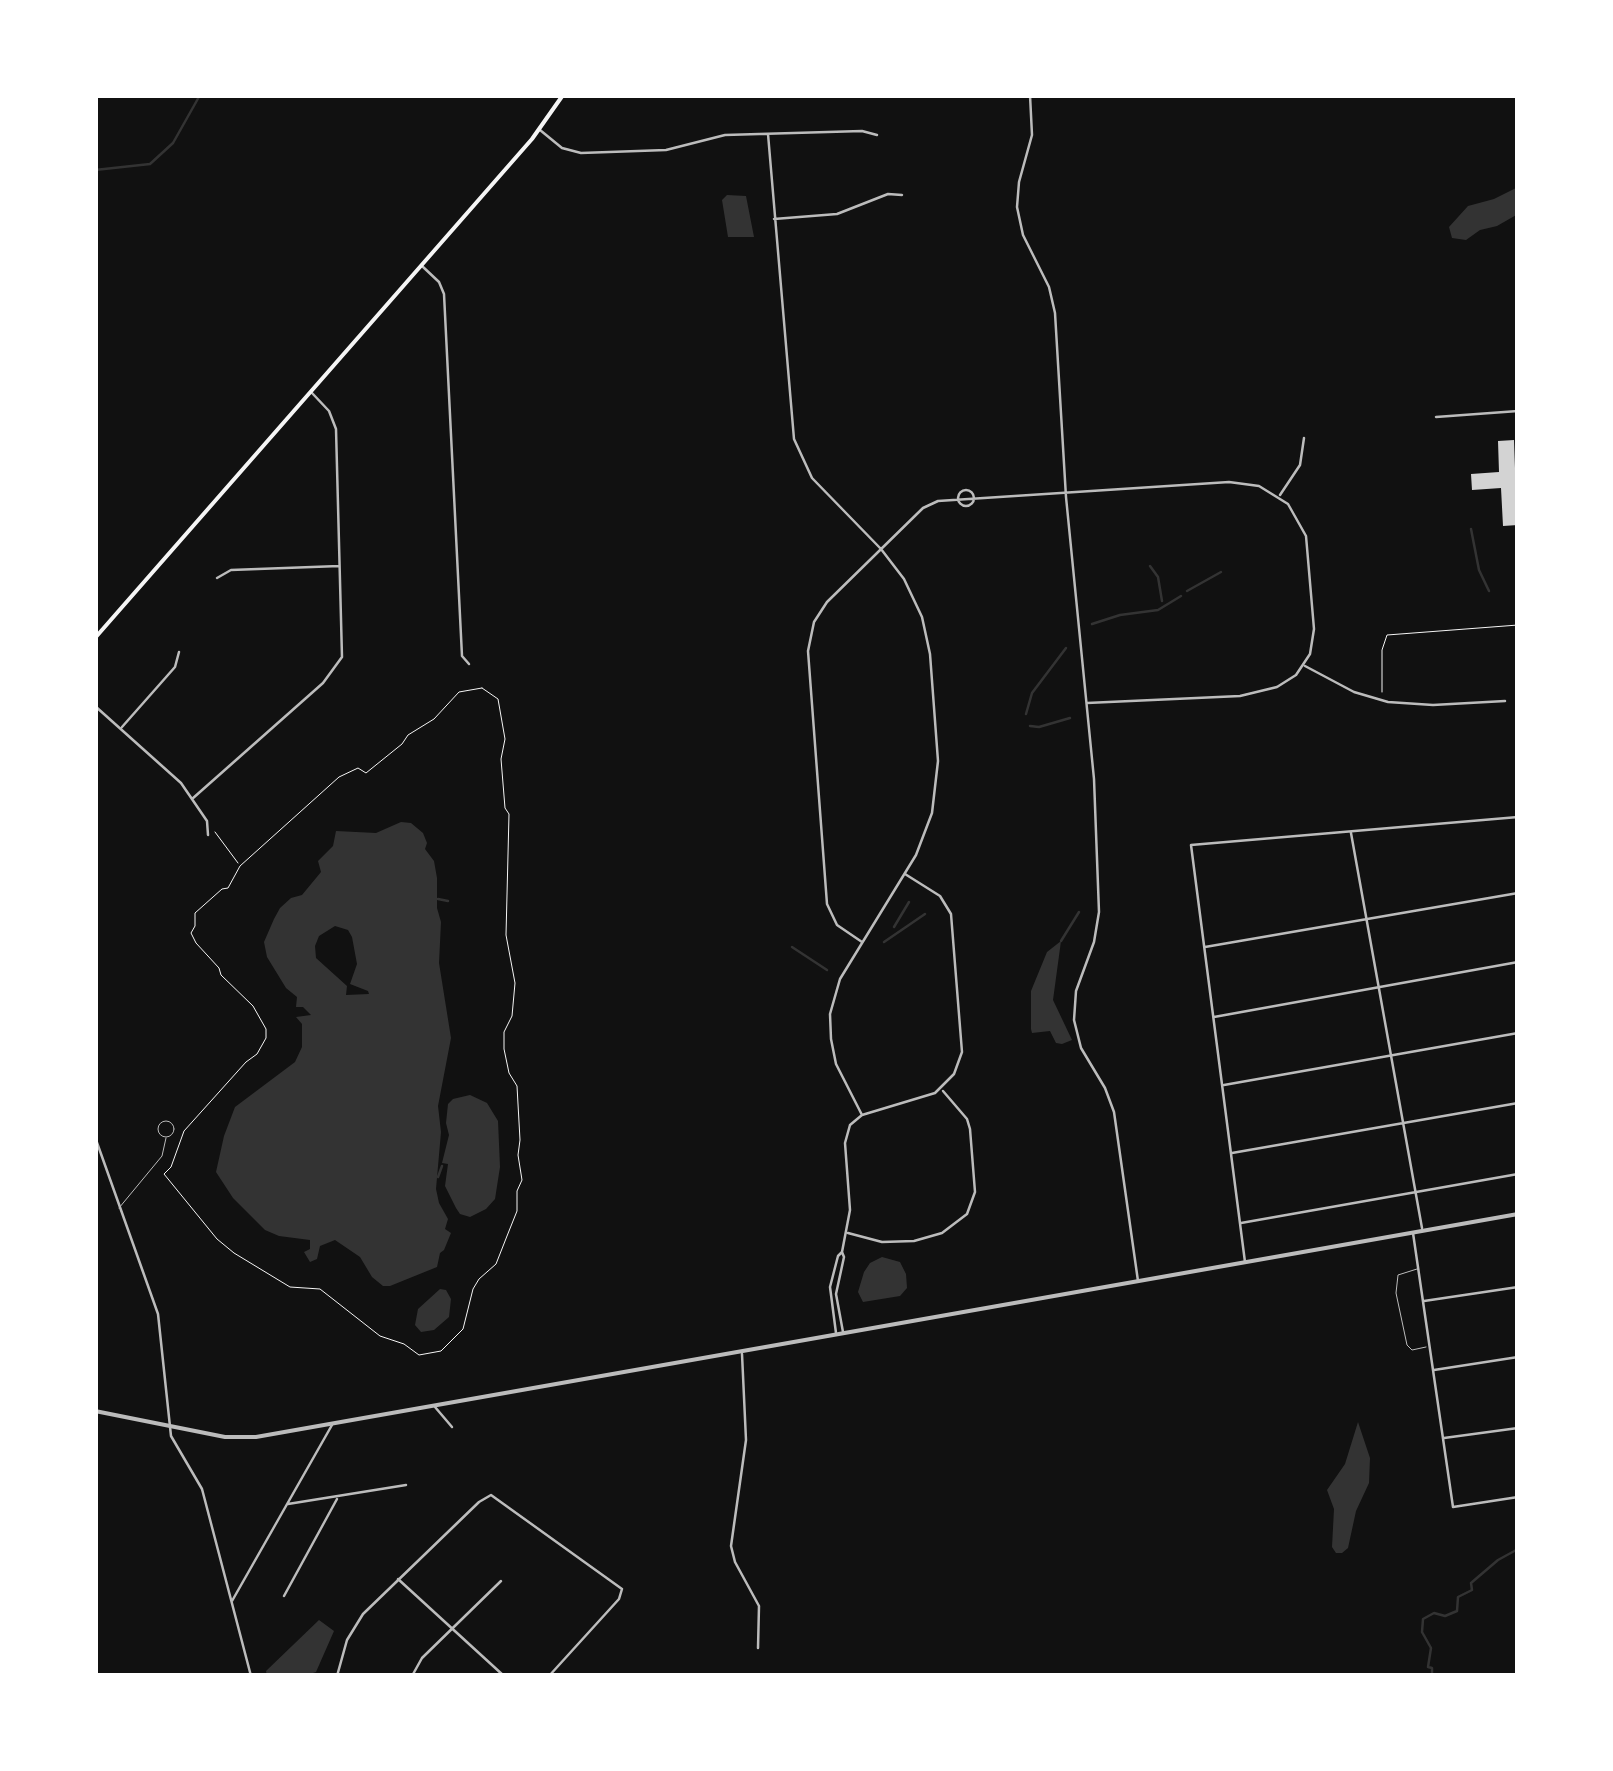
<!DOCTYPE html>
<style>
body{margin:0}
#map{position:relative;width:1613px;height:1771px;overflow:hidden;background:#111;font-family:Manrope,sans-serif}
canvas{display:block}
.frame{position:absolute;inset:0;border:98px solid #fff;pointer-events:none}
</style>
<div id="map">
<canvas width="1613" height="1771"></canvas>
<div class="frame"></div>
</div>
<script>
const c = document.querySelector('canvas').getContext('2d');
c.lineJoin = 'round';
function fill(path, color) {
  c.fillStyle = color;
  c.fill(path, 'evenodd');
}
function shape(rows) {
  const path = new Path2D();
  for (const r of rows) {
    if (r.length === 3) {
      path.moveTo(r[0] + r[2], r[1]);
      path.arc(r[0], r[1], r[2], 0, 2 * Math.PI);
      continue;
    }
    path.moveTo(r[0], r[1]);
    for (let i = 2; i < r.length; i += 2) path.lineTo(r[i], r[i + 1]);
  }
  return path;
}
function trace(path, color, width, dash) {
  c.strokeStyle = color;
  c.lineWidth = width;
  c.lineCap = dash ? 'butt' : 'round';
  c.setLineDash(dash || []);
  c.stroke(path);
}
fill(shape([
 [1518,187,1518,214,1497,226,1480,230,1466,240,1452,238,1449,227,1468,206,1494,199],
 [727,195,746,196,754,237,728,237,722,200],
 [401,822,411,823,423,833,427,843,425,849,434,861,437,878,437,908,441,922,439,963,451,1038,438,1106,441,1132,436,1189,439,1203,448,1219,445,1229,451,1233,444,1250,440,1253,437,1267,390,1286,383,1286,372,1277,360,1257,335,1240,320,1246,317,1259,310,1262,304,1252,310,1249,310,1240,279,1236,265,1230,233,1198,216,1172,224,1136,235,1107,295,1062,302,1047,302,1024,296,1017,311,1015,303,1007,296,1007,297,997,286,988,267,957,264,942,274,919,280,908,291,898,302,895,321,872,318,861,333,846,336,831,376,833],
 [335,926,348,930,352,937,357,964,350,984,368,991,369,994,346,995,347,986,316,958,315,946,319,936],
 [1061,941,1053,1000,1072,1040,1062,1044,1056,1043,1050,1031,1032,1033,1031,1029,1031,991,1047,952],
 [470,1095,487,1103,498,1121,500,1167,495,1199,486,1209,470,1217,460,1214,456,1208,445,1186,448,1164,442,1163,449,1135,446,1123,448,1104,453,1099],
 [882,1257,900,1262,906,1274,907,1288,900,1296,863,1302,858,1292,864,1272,870,1263],
 [440,1289,446,1290,451,1299,449,1317,434,1330,421,1332,415,1325,418,1309],
 [1358,1422,1370,1458,1369,1483,1356,1511,1348,1548,1342,1553,1336,1553,1332,1547,1334,1509,1327,1490,1345,1464],
 [319,1620,334,1631,316,1672,304,1676,267,1676,266,1671]
]), '#333');
trace(shape([
 [95,170,150,164,173,143,200,95],
 [1471,529,1479,570,1489,591],
 [1150,566,1158,577,1162,601],
 [1187,591,1221,572],
 [1092,624,1120,615,1158,610,1181,596],
 [1026,714,1032,693,1066,648],
 [1030,726,1039,727,1070,718],
 [438,899,448,901],
 [894,927,909,902],
 [1061,941,1079,912],
 [884,942,925,914],
 [792,947,827,970],
 [438,1177,442,1166],
 [1432,1676,1432,1668,1428,1667,1431,1648,1422,1632,1423,1619,1434,1613,1445,1616,1457,1611,1458,1597,1472,1590,1471,1583,1498,1560,1518,1549]
]), '#333', 2.5);
fill(shape([
 [1514,440,1515,468,1518,468,1518,525,1503,526,1501,488,1472,490,1471,474,1499,472,1498,441]
]), '#d3d3d3');
trace(shape([
 [482,688,498,699,505,739,501,759,505,808,509,814,506,935,515,983,512,1016,504,1032,504,1049,509,1073,517,1086,520,1140,518,1155,522,1180,517,1191,517,1211,507,1236,496,1264,479,1279,473,1289,463,1329,441,1351,419,1355,404,1344,380,1336,320,1289,290,1287,234,1253,217,1239,164,1174,171,1167,184,1131,246,1062,257,1054,266,1038,266,1029,253,1006,221,975,219,968,196,943,191,933,195,926,195,913,222,889,228,888,240,866,339,777,358,768,366,773,402,744,408,735,434,719,459,692,482,688],
 [1382,692,1382,650,1387,635,1518,625],
 [215,832,238,863]
]), '#f5f5f5', 1);
trace(shape([
 [166,1129,8],
 [119,1208,162,1156,166,1138],
 [1417,1269,1398,1275,1396,1293,1407,1345,1412,1350,1426,1347]
]), '#bcbcbc', 1);
trace(shape([
 [1030,95,1032,135,1019,182,1017,207,1023,235,1049,287,1055,313,1066,497,1094,779,1099,912,1094,942,1076,991,1074,1020,1081,1048,1105,1088,1114,1112,1138,1281],
 [540,130,562,148,581,153,666,150,725,135,862,131,877,135],
 [768,134,794,439,812,478,881,549,904,579,922,617,930,654,938,761,932,813,916,855,840,979,830,1014,831,1039,836,1064,862,1115],
 [774,219,837,214,888,194,902,195],
 [422,266,439,282,444,294,462,656,469,664],
 [1436,417,1518,411],
 [966,498,8],
 [1280,495,1300,465,1304,438],
 [217,578,231,570,339,566],
 [1305,666,1354,692,1388,702,1433,705,1505,701],
 [95,706,181,783,207,821,208,835],
 [122,727,175,667,179,652],
 [192,799,323,683,342,657,336,429,329,411,312,393],
 [1351,833,1422,1228],
 [862,942,837,925,827,904,808,651,814,622,827,602,923,508,938,501,1229,482,1259,486,1288,504,1306,536,1314,629,1310,654,1296,675,1277,687,1240,696,1087,703],
 [1205,947,1518,893],
 [1214,1017,1518,962],
 [1224,1085,1518,1033],
 [95,1137,158,1314,171,1436,202,1489,251,1676],
 [1232,1153,1518,1103],
 [1241,1223,1518,1174],
 [848,1233,882,1242,914,1241,942,1233,967,1214,975,1192,970,1129,967,1119,943,1091],
 [1413,1233,1453,1507,1518,1497],
 [842,1252,850,1210,845,1143,850,1125,862,1115,935,1093,954,1074,962,1052,951,914,940,896,905,874],
 [1245,1262,1191,845,1518,817],
 [1424,1301,1518,1287],
 [836,1333,830,1287,838,1256,842,1252,844,1257,836,1294,843,1332],
 [742,1354,746,1440,731,1546,735,1562,759,1606,758,1648],
 [1434,1370,1518,1357],
 [435,1407,452,1427],
 [1444,1438,1518,1428],
 [288,1504,406,1485],
 [398,1579,504,1676],
 [284,1596,337,1499],
 [232,1601,332,1425],
 [337,1676,347,1640,363,1614,479,1502,491,1495,622,1589,619,1599,549,1676],
 [412,1676,422,1658,501,1581]
]), '#bcbcbc', 2.5);
trace(shape([
 [95,1411,225,1437,256,1437,1518,1214]
]), '#bcbcbc', 4);
trace(shape([
 [95,638,532,139,563,95]
]), '#f5f5f5', 4);
</script>
